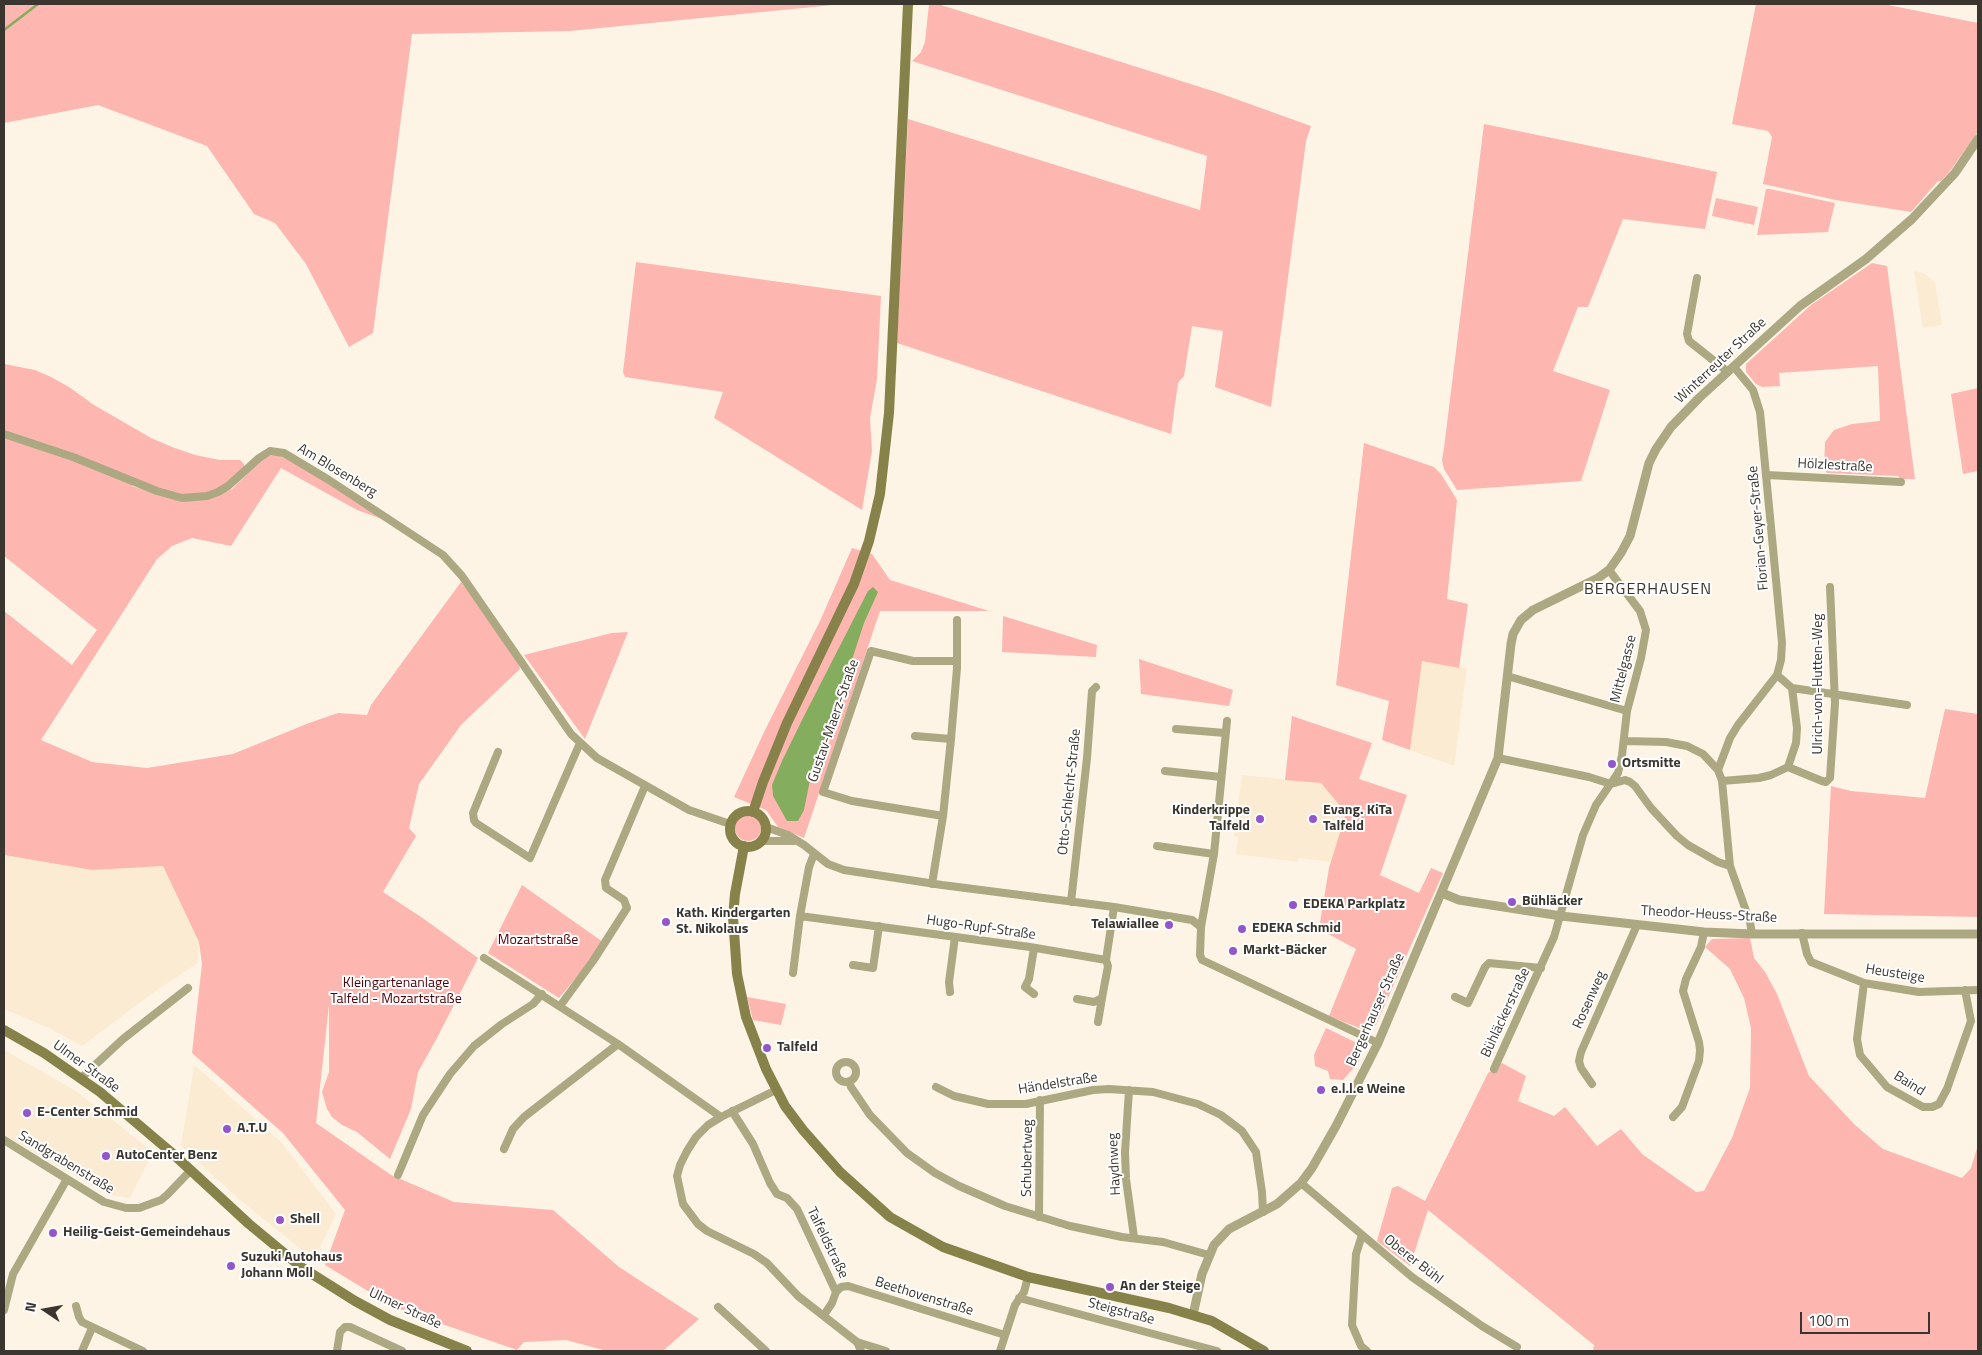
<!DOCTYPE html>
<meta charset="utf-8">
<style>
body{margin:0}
#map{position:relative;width:1982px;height:1355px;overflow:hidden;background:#fdf4e6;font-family:"Titillium Web",sans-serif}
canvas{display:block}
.frame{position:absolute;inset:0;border:5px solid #3a362f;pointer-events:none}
.north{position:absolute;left:20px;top:1285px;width:50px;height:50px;-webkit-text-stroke:4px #fff;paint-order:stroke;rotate:282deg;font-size:14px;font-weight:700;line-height:20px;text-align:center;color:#3a362f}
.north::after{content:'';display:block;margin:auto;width:18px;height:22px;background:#3a362f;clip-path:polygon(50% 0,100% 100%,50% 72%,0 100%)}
.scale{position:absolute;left:1800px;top:1312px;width:130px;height:22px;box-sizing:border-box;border:2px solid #3a362f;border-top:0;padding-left:6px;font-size:15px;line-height:18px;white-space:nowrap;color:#3a362f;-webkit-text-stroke:4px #fff;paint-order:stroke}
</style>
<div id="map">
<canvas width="1982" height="1355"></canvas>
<div class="frame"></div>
<div class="north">N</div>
<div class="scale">100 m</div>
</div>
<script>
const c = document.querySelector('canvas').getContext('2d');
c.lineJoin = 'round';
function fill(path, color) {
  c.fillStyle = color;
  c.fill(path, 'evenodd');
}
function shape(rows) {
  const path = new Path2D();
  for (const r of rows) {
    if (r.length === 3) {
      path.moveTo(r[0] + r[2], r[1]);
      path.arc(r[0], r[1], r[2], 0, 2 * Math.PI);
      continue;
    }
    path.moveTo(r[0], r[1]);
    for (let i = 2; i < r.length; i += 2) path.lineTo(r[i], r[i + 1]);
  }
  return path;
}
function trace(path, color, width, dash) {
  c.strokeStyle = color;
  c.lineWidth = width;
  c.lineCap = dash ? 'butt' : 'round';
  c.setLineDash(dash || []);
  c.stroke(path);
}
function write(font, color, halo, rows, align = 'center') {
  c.font = font + ' "Titillium Web",sans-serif';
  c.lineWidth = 4;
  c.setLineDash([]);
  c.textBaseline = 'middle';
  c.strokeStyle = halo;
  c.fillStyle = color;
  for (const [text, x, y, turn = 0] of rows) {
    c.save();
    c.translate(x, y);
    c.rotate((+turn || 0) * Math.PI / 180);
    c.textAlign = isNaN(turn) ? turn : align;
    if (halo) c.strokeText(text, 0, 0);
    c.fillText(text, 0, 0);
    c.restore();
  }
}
fill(shape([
 [1914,271,1925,274,1935,282,1942,325,1923,328],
 [1422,661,1467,668,1454,766,1410,750],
 [1242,775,1321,783,1346,813,1331,862,1299,858,1298,862,1236,854,1238,837,1234,836],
 [4,855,92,870,163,866,199,942,198,963,157,990,82,1046,49,1028,4,1009],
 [4,1050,76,1091,153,1152,130,1198,109,1195,4,1135],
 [194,1066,198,1068,282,1143,336,1214,314,1260,239,1199,181,1146]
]), '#fbebd2');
fill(shape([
 [4,4,843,4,570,31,412,34,373,333,349,347,306,264,275,223,254,214,207,146,98,105,4,123],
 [929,4,938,4,1219,93,1311,126,1306,141,1271,407,1215,387,1223,331,1192,326,1184,376,1178,383,1171,434,897,343,908,119,1200,210,1207,156,912,61,921,52,925,42],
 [1756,4,1883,4,1978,23,1978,132,1950,171,1941,181,1938,181,1911,212,1836,200,1763,184,1772,137,1768,131,1732,124],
 [1484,124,1717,172,1705,229,1623,219,1588,307,1578,307,1553,371,1610,390,1581,481,1457,490,1444,469,1442,460,1444,448],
 [1766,189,1770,189,1835,203,1828,232,1757,235],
 [1716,198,1758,207,1754,225,1712,216],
 [636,262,881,296,877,379,870,418,872,451,862,510,714,418,723,392,625,377,623,372],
 [1872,263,1887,266,1915,479,1900,479,1898,476,1827,473,1824,468,1825,442,1834,430,1852,424,1880,421,1878,366,1779,373,1780,386,1762,387,1756,384,1746,372,1746,364,1811,305],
 [4,364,35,370,51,377,69,387,94,405,151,438,172,447,195,455,220,460,240,460,244,464,244,470,229,483,207,494,179,495,134,481,132,486,163,496,185,500,207,499,232,489,261,460,267,456,274,455,284,457,320,477,354,498,379,515,382,519,357,510,281,468,231,546,192,538,172,546,157,559,41,740,92,762,147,768,233,754,309,723,338,713,367,715,371,705,461,582,516,656,520,669,461,725,419,784,409,828,416,836,383,892,424,919,478,958,437,1038,418,1072,411,1109,390,1159,357,1132,342,1125,332,1117,327,1109,322,1092,329,1072,329,1005,316,1123,391,1175,454,1202,553,1210,619,1267,699,1319,663,1351,607,1351,566,1340,524,1342,517,1350,396,1308,325,1265,345,1210,283,1133,192,1053,202,964,199,942,163,866,92,870,4,855,4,611,72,665,97,630,4,556],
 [1978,388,1978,471,1963,474,1951,394],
 [1364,443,1434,467,1441,474,1457,500,1447,599,1468,604,1459,668,1422,661,1410,750,1382,740,1389,701,1336,685],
 [852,548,872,554,890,580,989,611,880,611,804,838,778,827,766,810,734,797,766,728,820,621],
 [1003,616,1097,645,1096,657,1002,652],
 [628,632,585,739,524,655,612,633],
 [1139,659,1233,690,1229,706,1141,694],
 [1945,709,1978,714,1978,917,1824,914,1831,786,1851,791,1925,798],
 [1292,716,1372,743,1359,779,1407,795,1380,875,1419,893,1431,868,1443,873,1376,1025,1371,1029,1362,1029,1329,1016,1356,949,1319,929,1329,868,1346,813,1321,783,1285,780],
 [748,828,13],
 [522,885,603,942,590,961,559,998,488,953],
 [1750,938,1754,958,1765,972,1777,994,1809,1076,1855,1125,1883,1149,1962,1178,1971,1168,1978,1145,1978,1351,1593,1351,1594,1345,1428,1210,1410,1266,1377,1241,1392,1188,1398,1186,1425,1201,1488,1073,1502,1063,1526,1076,1518,1101,1554,1116,1565,1107,1597,1146,1621,1129,1642,1154,1696,1192,1704,1191,1732,1138,1750,1088,1751,1028,1744,998,1730,969,1705,947,1712,939],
 [747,997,786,1004,781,1025,753,1020],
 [1326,1028,1355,1042,1359,1062,1343,1080,1330,1079,1328,1071,1315,1066,1314,1055]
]), '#fdb6b0');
fill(shape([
 [873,587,878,592,864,623,840,696,830,717,829,734,820,757,812,770,804,810,798,821,787,821,773,796,772,785,782,761,802,720,868,591]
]), '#85ad5e');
trace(shape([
 [4,30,38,4]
]), '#85ad5e', 2.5);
trace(shape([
 [1697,278,1687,334,1689,341,1728,372],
 [4,434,73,457,157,491,182,498,207,496,218,492,228,486,259,458,270,451,284,453,329,480,443,555,462,576,571,734,597,758,689,810,730,824],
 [1767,475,1901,482],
 [1777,675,1792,688,1907,705],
 [1507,676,1627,711],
 [1227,721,1214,854,1201,927,1200,955,1202,960,1378,1043],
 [1176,729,1225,733],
 [915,736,951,739],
 [1625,741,1666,742,1687,746,1703,754,1718,770,1722,781,1730,866,1750,922,1752,934],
 [498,752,473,813,474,820,476,823,530,858,580,743],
 [1498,758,1589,777,1611,784,1625,780,1630,782,1635,786,1651,808,1677,836,1688,845,1718,862,1730,866],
 [1788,767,1796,743,1797,728,1792,688],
 [1718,770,1730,738,1738,725,1777,675,1781,660,1782,643,1760,412,1753,390,1734,367],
 [1165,771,1221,777],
 [1722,781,1759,778,1771,775,1788,767,1822,781,1826,782,1830,778,1835,703,1830,587],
 [943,816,852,801,823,792,871,651,913,661,956,661],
 [766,827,788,835,804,845,828,864,844,870,942,885,1114,907,1192,920,1201,927],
 [761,841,794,841],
 [1157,846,1214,854],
 [814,854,809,867,800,916,1030,947,1106,960,1114,907],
 [932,884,943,816,951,739,957,668,957,620],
 [1071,902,1087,758,1092,691,1096,687],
 [1802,933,1807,954,1811,962,1864,983,1919,992,1978,990],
 [1034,948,1029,979,1025,987,1034,994],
 [484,958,618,1044,721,1117],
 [853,965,873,968,879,926],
 [793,973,800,916],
 [1864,983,1857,1039,1860,1055,1887,1087,1923,1107,1932,1107,1939,1104,1947,1089,1971,1021,1965,990],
 [950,992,949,982,955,937],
 [1455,997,1468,1003,1485,967,1489,963,1541,968],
 [1077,999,1094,1002,1102,998,1108,966,1106,960],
 [560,1006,593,961,627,908,624,900,606,888,605,880,645,786],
 [1098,1022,1102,998],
 [846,1072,10],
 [1494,1069,1554,937,1583,835,1596,805,1618,773,1622,755,1627,711,1641,658,1646,630,1640,611,1609,570],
 [81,1078,123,1039,188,988],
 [849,1081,851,1087,870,1115,907,1153,935,1173,959,1186,1005,1206,1070,1226,1122,1237,1163,1242,1209,1255],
 [1592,1084,1581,1068,1579,1061,1581,1052,1637,925],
 [936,1087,954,1096,988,1104,1026,1104,1093,1090,1109,1089,1153,1092,1198,1104,1221,1115,1242,1131,1256,1152,1262,1192,1263,1212],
 [776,1090,721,1117,708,1125,696,1137,687,1151,680,1165,677,1176,683,1204,698,1224,707,1231,754,1254,767,1263,798,1296,857,1342,861,1351],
 [1129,1090,1125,1152,1126,1179,1134,1237],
 [732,1111,753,1144,770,1183,777,1194,787,1198,797,1209,836,1292,832,1303,824,1315],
 [1673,1117,1682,1107,1699,1061,1700,1050,1699,1042,1683,991,1686,979,1701,947,1704,932],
 [4,1140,104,1202,126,1208,139,1208,161,1200,167,1195,191,1170],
 [504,1149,513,1129,524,1117,618,1044],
 [398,1175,423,1115,450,1074,474,1046,502,1024,533,1004,542,994],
 [1301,1183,1412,1277,1482,1326,1517,1347],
 [1039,1217,1040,1100],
 [1362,1235,1356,1254,1352,1325,1361,1346,1367,1351],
 [836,1292,841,1287,848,1286,1005,1335],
 [1019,1298,1217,1351],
 [76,1306,79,1317,82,1322,143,1351],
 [718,1307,766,1351],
 [4,1310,13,1274,67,1179],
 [857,1342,886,1351],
 [82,1351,92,1328],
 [337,1351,340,1332,345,1327,350,1327,402,1351],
 [1000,1351,1015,1305,1024,1292,1028,1277]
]), '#aba882', 8);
trace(shape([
 [1442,893,1459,900,1561,916,1704,932,1752,934,1978,934],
 [1193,1315,1202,1274,1214,1245,1229,1229,1277,1204,1301,1183,1312,1168,1336,1126,1378,1043,1498,758,1511,644,1513,634,1521,620,1533,610,1598,578,1609,570,1621,553,1630,536,1649,463,1656,449,1671,427,1699,398,1800,306,1866,259,1912,219,1955,173,1978,139]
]), '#aba882', 9);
trace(shape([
 [748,829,18],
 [753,812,763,782,787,723,854,584,869,541,880,494,889,413,908,4],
 [744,846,735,894,733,917,737,974,746,1017,766,1069,785,1106,803,1130,840,1172,890,1217,943,1247,1028,1277,1169,1308,1212,1321,1264,1351],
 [4,1030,44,1053,100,1092,172,1153,249,1224,301,1267,355,1301,390,1320,467,1351]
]), '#878249', 10);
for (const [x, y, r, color] of [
 [1612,764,5,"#9355cc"],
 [1260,819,5,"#9355cc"],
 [1313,819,5,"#9355cc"],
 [1512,902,5,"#9355cc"],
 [1293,905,5,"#9355cc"],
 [666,922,5,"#9355cc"],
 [1169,925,5,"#9355cc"],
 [1242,929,5,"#9355cc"],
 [1233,951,5,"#9355cc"],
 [767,1048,5,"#9355cc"],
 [1321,1090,5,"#9355cc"],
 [27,1113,5,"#9355cc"],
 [227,1129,5,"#9355cc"],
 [106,1156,5,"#9355cc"],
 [280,1220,5,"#9355cc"],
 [53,1233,5,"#9355cc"],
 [231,1266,5,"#9355cc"],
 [1110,1287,5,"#9355cc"]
]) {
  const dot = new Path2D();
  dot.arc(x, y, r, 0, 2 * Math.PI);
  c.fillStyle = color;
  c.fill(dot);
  trace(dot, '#fff', 2);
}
write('14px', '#3a362f', '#fff', [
 ["Winterreuter Straße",1721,361,-43],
 ["Hölzlestraße",1835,466,3],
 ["Am Blosenberg",337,471,31],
 ["Florian-Geyer-Straße",1759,528,-95],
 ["Mittelgasse",1624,669,-76],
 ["Ulrich-von-Hutten-Weg",1819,684,-90],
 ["Gustav-Maerz-Straße",834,721,-71],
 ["Otto-Schlecht-Straße",1070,792,-84],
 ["Theodor-Heuss-Straße",1709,915,3],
 ["Hugo-Rupf-Straße",981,928,8],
 ["Heusteige",1895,974,9],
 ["Rosenweg",1590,1000,-66],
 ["Bergerhauser Straße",1376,1010,-66],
 ["Bühläckerstraße",1506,1013,-65],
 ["Ulmer Straße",86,1067,36],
 ["Händelstraße",1058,1084,-9],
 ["Baind",1909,1084,32],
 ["Schubertweg",1028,1158,-89],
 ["Sandgrabenstraße",66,1163,31],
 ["Haydnweg",1115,1164,-93],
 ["Talfeldstraße",827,1243,64],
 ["Oberer Bühl",1413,1260,38],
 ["Beethovenstraße",924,1297,17],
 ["Ulmer Straße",405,1309,25],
 ["Steigstraße",1121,1312,15]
]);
write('bold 14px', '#3a362f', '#fff', [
 ["Ortsmitte",1622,764],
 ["Kinderkrippe",1250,811,"right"],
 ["Talfeld",1250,827,"right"],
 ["Evang. KiTa",1323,811],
 ["Talfeld",1323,827],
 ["Bühläcker",1522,902],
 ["EDEKA Parkplatz",1303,905],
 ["Kath. Kindergarten",676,914],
 ["St. Nikolaus",676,930],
 ["Telawiallee",1159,925,"right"],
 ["EDEKA Schmid",1252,929],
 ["Markt-Bäcker",1243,951],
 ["Talfeld",777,1048],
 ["e.l.l.e Weine",1331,1090],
 ["E-Center Schmid",37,1113],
 ["A.T.U",237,1129],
 ["AutoCenter Benz",116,1156],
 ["Shell",290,1220],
 ["Heilig-Geist-Gemeindehaus",63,1233],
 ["Suzuki Autohaus",241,1258],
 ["Johann Moll",241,1274],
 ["An der Steige",1120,1287]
], 'left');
write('14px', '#560007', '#fff', [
 ["Mozartstraße",538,941],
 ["Kleingartenanlage",396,984],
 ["Talfeld - Mozartstraße",396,1000]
]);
c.letterSpacing = '1px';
write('16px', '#3a362f', '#fff', [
 ["BERGERHAUSEN",1648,590]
]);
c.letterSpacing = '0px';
</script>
